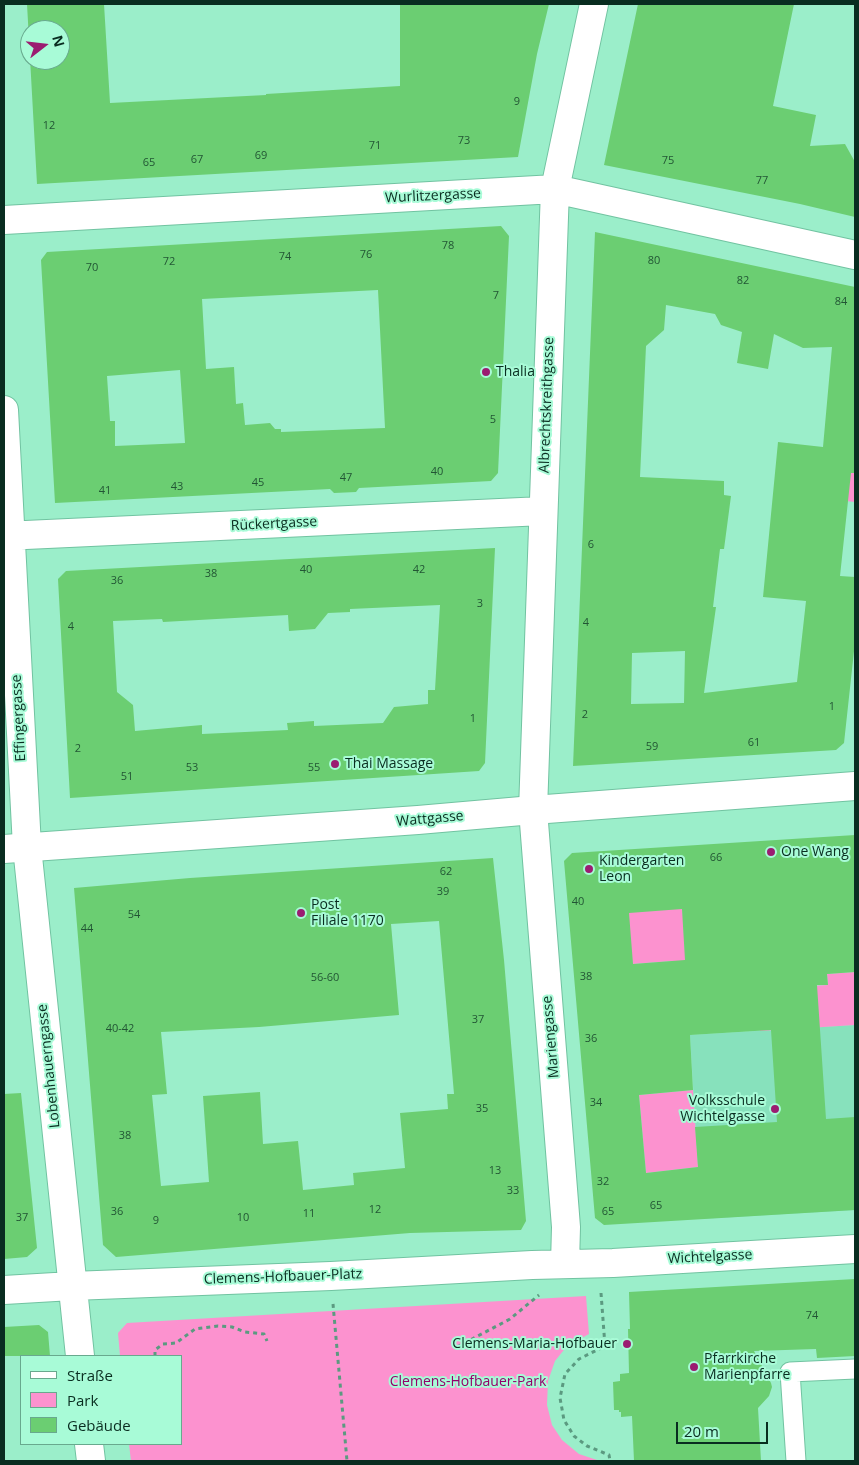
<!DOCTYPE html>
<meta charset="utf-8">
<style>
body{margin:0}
#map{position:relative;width:859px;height:1465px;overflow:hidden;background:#9beeca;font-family:"Open Sans",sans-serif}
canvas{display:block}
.frame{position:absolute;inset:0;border:5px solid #092d20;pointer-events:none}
.legend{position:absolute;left:20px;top:1355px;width:162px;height:90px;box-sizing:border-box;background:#a8fbd7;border:1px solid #68a98e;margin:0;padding:6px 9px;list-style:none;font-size:15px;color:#092d20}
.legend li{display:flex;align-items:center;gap:10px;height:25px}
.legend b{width:25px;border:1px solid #68a98e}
.north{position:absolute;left:20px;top:20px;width:50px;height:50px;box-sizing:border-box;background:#a8fbd7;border:1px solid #68a98e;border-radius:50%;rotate:74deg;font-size:14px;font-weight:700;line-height:20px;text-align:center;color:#092d20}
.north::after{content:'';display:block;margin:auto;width:18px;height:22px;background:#9b1c71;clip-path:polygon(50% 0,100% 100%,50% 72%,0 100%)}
.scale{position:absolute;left:676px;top:1422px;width:92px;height:22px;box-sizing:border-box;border:2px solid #092d20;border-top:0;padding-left:6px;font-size:15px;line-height:18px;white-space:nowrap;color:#092d20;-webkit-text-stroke:4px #a8fbd7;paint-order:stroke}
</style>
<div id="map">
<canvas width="859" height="1465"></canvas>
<div class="frame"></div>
<ul class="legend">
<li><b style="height:6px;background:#fff"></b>Straße</li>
<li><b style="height:14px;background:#fc92cf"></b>Park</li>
<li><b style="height:14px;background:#6bce72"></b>Gebäude</li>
</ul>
<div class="north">N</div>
<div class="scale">20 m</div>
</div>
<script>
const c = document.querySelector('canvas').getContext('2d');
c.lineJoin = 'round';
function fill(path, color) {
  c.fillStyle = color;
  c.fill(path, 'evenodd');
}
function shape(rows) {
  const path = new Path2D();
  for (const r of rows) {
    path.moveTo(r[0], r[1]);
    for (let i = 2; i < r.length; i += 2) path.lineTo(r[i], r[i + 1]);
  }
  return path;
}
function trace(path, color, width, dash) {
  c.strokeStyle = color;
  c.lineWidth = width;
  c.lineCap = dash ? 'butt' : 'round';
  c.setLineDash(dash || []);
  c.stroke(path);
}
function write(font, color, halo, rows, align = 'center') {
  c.font = font + ' "Open Sans",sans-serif';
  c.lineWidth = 4;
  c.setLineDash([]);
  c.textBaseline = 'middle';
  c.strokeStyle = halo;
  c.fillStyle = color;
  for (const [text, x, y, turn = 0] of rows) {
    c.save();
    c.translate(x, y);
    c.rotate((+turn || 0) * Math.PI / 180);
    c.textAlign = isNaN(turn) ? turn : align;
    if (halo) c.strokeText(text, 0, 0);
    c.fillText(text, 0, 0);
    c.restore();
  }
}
fill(shape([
 [855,1025,855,1210,701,1219,690,1035]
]), '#87e1bc');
fill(shape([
 [821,469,855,473,855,502,817,498],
 [682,901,686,969,672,961,633,964,622,913],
 [855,972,855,1025,760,1031,758,989,828,985,827,974],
 [693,1090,698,1167,646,1173,639,1095],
 [586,1296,589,1334,567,1346,555,1361,548,1381,547,1405,552,1425,562,1440,579,1454,600,1461,131,1461,129,1444,181,1444,181,1356,120,1356,118,1333,127,1323]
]), '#fc92cf');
fill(shape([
 [27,4,104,4,110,103,266,95,266,94,400,86,400,4,549,4,537,54,518,157,37,184],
 [30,30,60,30,60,60,30,60],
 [638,4,794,4,773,106,816,115,810,146,845,144,855,162,855,217,800,204,604,165],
 [501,226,509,236,498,473,491,481,359,488,356,492,334,493,330,489,55,503,41,260,47,252],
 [378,290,385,428,281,432,281,429,275,429,270,423,245,425,243,403,236,404,234,367,206,369,202,299],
 [180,370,185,443,115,446,115,421,110,421,107,376],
 [595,232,855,287,855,473,851,473,840,576,855,577,855,642,844,743,836,750,573,766],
 [666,305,715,314,721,325,742,332,737,363,768,369,774,334,803,348,832,347,823,447,778,442,763,597,806,601,797,682,704,693,716,607,713,607,720,549,724,549,731,496,724,495,724,481,640,477,646,346,664,330],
 [685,651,684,703,631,704,632,653],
 [495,548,485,763,479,771,70,798,58,579,66,571],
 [440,605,435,690,428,690,428,704,394,707,383,723,314,726,314,721,287,723,288,730,202,734,202,725,135,731,133,705,117,692,113,621,162,619,163,622,288,615,289,631,315,629,328,613,350,612,350,609],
 [855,835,855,972,827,974,828,985,817,985,826,1119,855,1117,855,1210,604,1225,595,1218,564,861,572,853],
 [682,909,685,960,633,964,629,913],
 [771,1030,777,1122,695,1127,698,1167,646,1173,639,1095,693,1090,690,1035],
 [493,858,504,960,526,1221,521,1230,410,1233,116,1257,103,1245,74,888,190,878],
 [439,921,454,1094,447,1094,448,1109,400,1113,405,1168,353,1173,354,1185,303,1190,298,1141,263,1144,260,1092,203,1096,209,1182,161,1186,152,1095,167,1094,161,1032,259,1027,399,1015,391,924],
 [21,1093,37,1248,27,1257,4,1259,4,1094],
 [855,1279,855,1356,817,1358,816,1349,754,1351,771,1383,772,1387,769,1396,758,1408,761,1461,634,1461,632,1416,621,1417,621,1412,619,1412,619,1410,614,1410,613,1382,620,1381,620,1374,629,1373,628,1329,630,1329,629,1292],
 [39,1325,48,1332,50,1356,4,1356,4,1327]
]), '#6bce72');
const service = shape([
 [796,1461,790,1372,855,1369]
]);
const minor = shape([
 [4,220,555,189,855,255],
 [4,410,27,847,80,1356],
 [4,536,543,511],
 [565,1264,566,1227,533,810,555,189,594,4],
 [4,1290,72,1286,331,1276,532,1265,613,1263,855,1249],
 [89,1444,91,1461]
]);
const secondary = shape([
 [4,849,418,820,533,810,855,786]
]);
trace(service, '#71c3a1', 21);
trace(minor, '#71c3a1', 30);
trace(secondary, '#71c3a1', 30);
trace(shape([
 [601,1293,605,1346,579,1359,565,1374,560,1398,564,1420,574,1436,587,1446,609,1455,610,1461],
 [333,1304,347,1461],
 [457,1347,510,1319,539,1295],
 [155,1356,155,1350,163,1344,176,1343,195,1329,218,1326,232,1327,245,1332,264,1334,267,1341]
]), '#5b9a80', 3, [4, 4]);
trace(service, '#fff', 19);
trace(minor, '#fff', 28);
trace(secondary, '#fff', 28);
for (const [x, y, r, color] of [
 [486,372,5,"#9b1c71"],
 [335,764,5,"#9b1c71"],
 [771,852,5,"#9b1c71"],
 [589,869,5,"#9b1c71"],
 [301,913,5,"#9b1c71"],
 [775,1109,5,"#9b1c71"],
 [627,1344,5,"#9b1c71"],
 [694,1367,5,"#9b1c71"]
]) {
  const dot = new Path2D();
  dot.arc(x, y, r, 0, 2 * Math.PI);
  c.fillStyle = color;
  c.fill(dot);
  trace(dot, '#a8fbd7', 2);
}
write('11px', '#225534', null, [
 ["9",517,102],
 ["12",49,126],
 ["73",464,141],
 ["71",375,146],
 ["69",261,156],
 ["67",197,160],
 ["75",668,161],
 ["65",149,163],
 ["77",762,181],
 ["78",448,246],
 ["76",366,255],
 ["74",285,257],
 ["80",654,261],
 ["72",169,262],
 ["70",92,268],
 ["82",743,281],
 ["7",496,296],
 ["84",841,302],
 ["5",493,420],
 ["40",437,472],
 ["47",346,478],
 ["45",258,483],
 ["43",177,487],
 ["41",105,491],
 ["6",591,545],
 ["40",306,570],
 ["42",419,570],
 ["38",211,574],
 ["36",117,581],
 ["3",480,604],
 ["4",586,623],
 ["4",71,627],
 ["1",832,707],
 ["2",585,715],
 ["1",473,719],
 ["61",754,743],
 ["59",652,747],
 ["2",78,749],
 ["53",192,768],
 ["55",314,768],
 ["51",127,777],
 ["66",716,858],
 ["62",446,872],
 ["39",443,892],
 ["40",578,902],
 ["54",134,915],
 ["44",87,929],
 ["38",586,977],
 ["56-60",325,978],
 ["37",478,1020],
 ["40-42",120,1029],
 ["36",591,1039],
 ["34",596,1103],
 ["35",482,1109],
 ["38",125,1136],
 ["13",495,1171],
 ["32",603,1182],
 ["33",513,1191],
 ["65",656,1206],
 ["12",375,1210],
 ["36",117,1212],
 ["65",608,1212],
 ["11",309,1214],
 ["37",22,1218],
 ["10",243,1218],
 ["9",156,1221],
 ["74",812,1316]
]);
write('14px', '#092d20', '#a8fbd7', [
 ["Wurlitzergasse",433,196,-3],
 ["Albrechtskreithgasse",547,405,-88],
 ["Rückertgasse",274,524,-3],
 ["Effingergasse",19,718,-93],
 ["Wattgasse",430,819,-5],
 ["Mariengasse",551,1037,-95],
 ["Lobenhauerngasse",49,1066,-96],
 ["Wichtelgasse",710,1257,-3],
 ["Clemens-Hofbauer-Platz",283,1277,-2]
]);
write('14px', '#092d20', '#a8fbd7', [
 ["Thalia",496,372],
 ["Thai Massage",345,764],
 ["One Wang",781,852],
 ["Kindergarten",599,861],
 ["Leon",599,877],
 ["Post",311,905],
 ["Filiale 1170",311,921],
 ["Volksschule",765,1101,"right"],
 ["Wichtelgasse",765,1117,"right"],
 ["Clemens-Maria-Hofbauer",617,1344,"right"],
 ["Pfarrkirche",704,1359],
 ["Marienpfarre",704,1375]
], 'left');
write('14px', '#93006a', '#a8fbd7', [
 ["Clemens-Hofbauer-Park",468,1382]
]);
</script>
